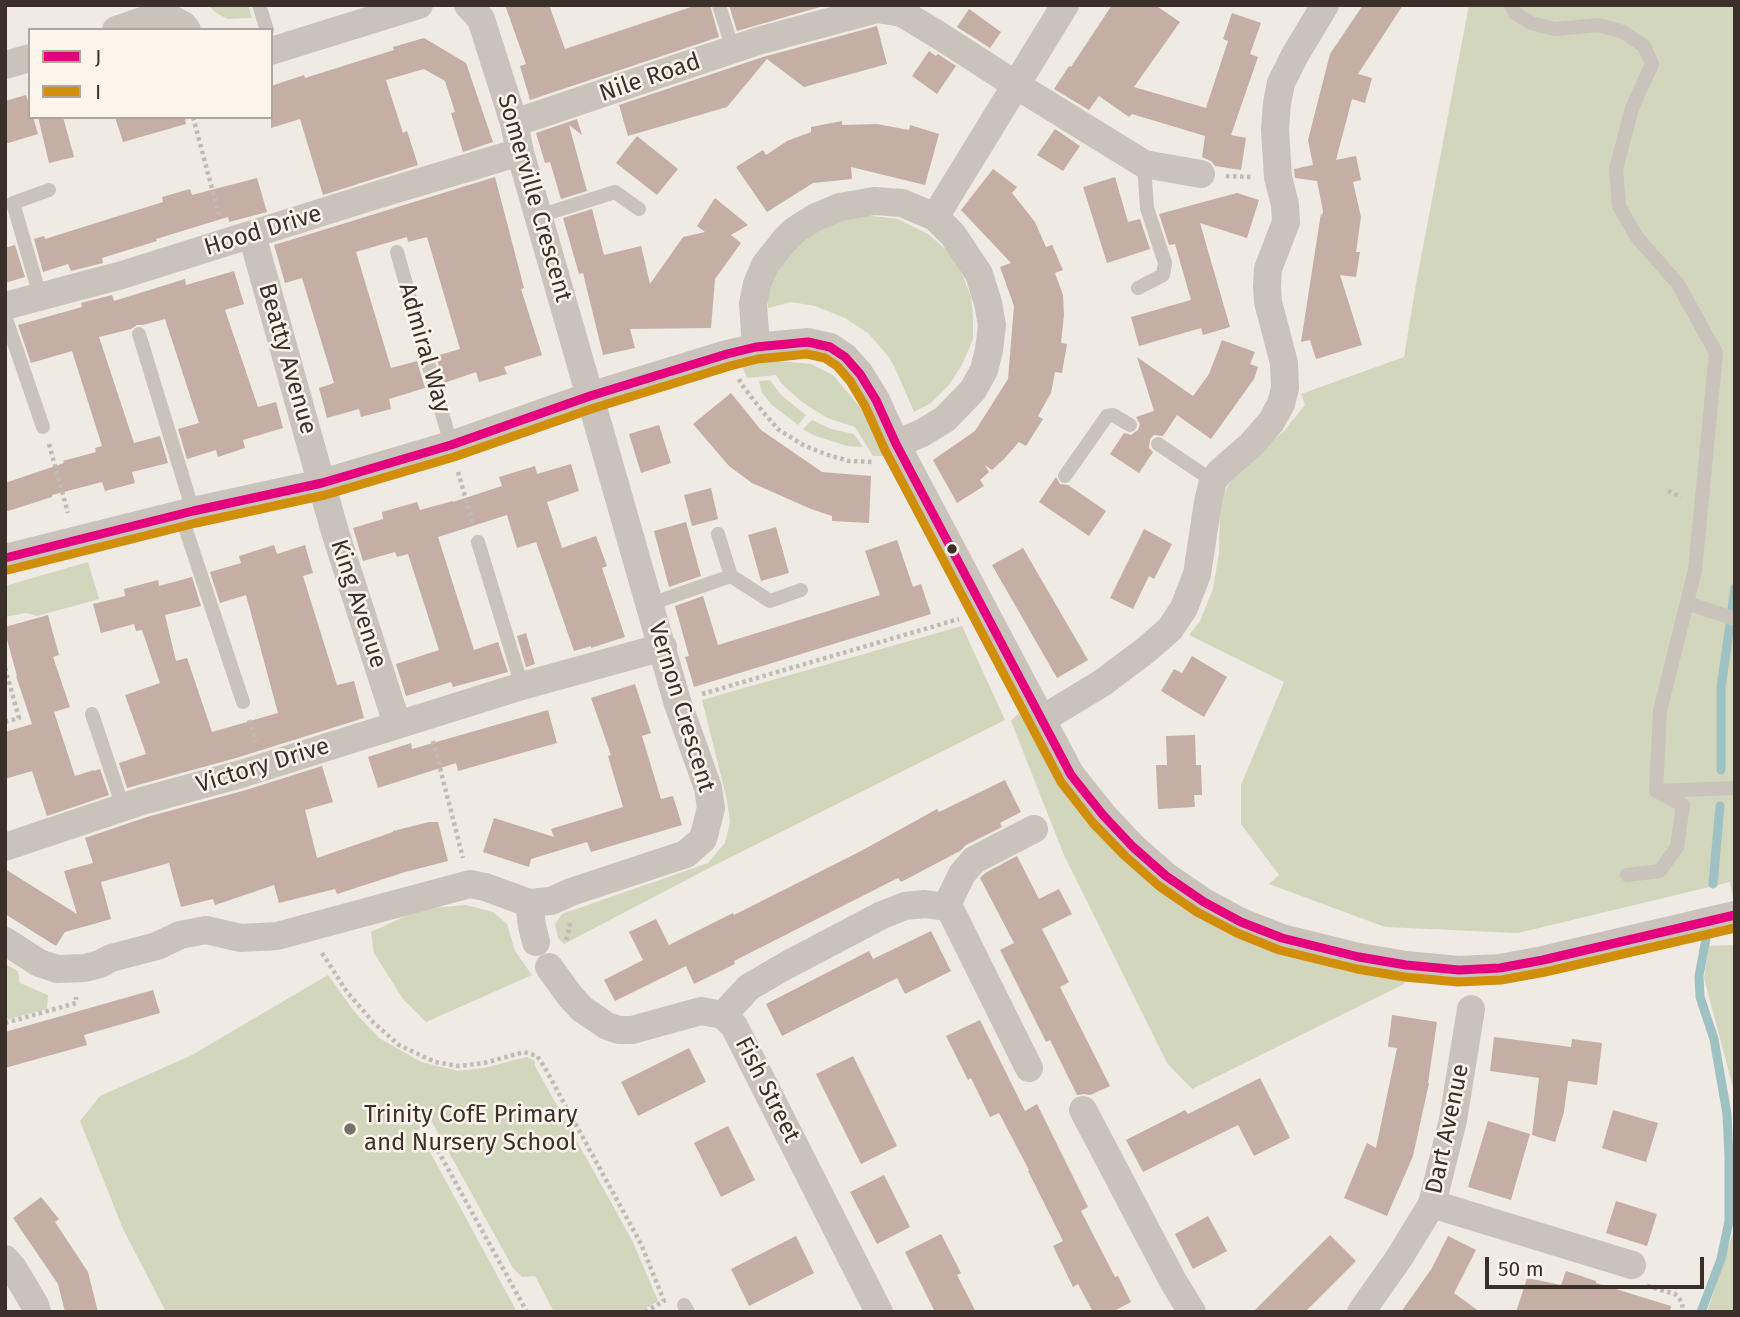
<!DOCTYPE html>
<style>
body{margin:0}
#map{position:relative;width:1740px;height:1317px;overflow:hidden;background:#f0eae4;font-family:"Fira Sans",sans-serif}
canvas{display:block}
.frame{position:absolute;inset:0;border:7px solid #3b2f2a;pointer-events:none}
.legend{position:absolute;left:28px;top:28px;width:245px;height:91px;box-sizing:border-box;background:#fcf5ec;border:2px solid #afa69e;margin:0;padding:9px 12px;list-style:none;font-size:21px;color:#3b2f2a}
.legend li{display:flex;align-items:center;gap:14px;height:35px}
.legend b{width:35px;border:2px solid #afa69e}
.scale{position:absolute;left:1485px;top:1257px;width:219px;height:32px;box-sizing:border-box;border:4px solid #3b2f2a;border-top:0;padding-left:9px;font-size:21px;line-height:24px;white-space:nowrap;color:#3b2f2a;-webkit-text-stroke:5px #fcf5ec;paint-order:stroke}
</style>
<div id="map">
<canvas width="1740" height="1317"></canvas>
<div class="frame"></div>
<ul class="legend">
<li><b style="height:9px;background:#e5007d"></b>J</li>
<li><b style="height:9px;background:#d18e08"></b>I</li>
</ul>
<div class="scale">50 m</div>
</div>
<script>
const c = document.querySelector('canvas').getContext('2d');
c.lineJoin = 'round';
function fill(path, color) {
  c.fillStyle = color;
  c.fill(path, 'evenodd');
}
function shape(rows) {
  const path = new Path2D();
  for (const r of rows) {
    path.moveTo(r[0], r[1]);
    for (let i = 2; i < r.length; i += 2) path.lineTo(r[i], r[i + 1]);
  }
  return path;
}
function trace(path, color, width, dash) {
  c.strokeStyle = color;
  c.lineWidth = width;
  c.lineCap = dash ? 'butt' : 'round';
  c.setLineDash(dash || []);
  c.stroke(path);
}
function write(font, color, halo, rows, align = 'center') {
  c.font = font + ' "Fira Sans",sans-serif';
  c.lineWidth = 5;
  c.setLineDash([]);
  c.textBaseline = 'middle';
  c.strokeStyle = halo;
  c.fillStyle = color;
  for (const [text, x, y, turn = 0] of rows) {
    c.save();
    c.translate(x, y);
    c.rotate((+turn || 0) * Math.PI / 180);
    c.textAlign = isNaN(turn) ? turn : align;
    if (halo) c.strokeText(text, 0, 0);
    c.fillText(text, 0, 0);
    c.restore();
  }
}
fill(shape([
 [208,5,248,5,252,18,228,19,216,13],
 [1469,5,1735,5,1735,909,1730,882,1518,933,1385,927,1269,884,1279,875,1241,824,1241,785,1284,682,1189,635,1200,621,1213,589,1219,553,1220,509,1225,492,1233,477,1284,431,1305,405,1301,394,1404,357,1416,284],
 [863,215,898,219,928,234,951,254,963,276,971,297,973,317,973,339,962,365,949,385,931,403,914,412,895,368,888,356,868,333,845,318,815,306,791,302,768,308,767,299,774,276,785,258,809,235,833,222],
 [778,361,811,364,833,375,860,407,888,456,873,456,855,427,827,418,802,402,782,384,776,375,747,378,742,366],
 [770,380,781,395,806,415,798,425,772,405,762,393,759,381],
 [812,420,831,429,854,434,863,447,847,446,813,435,803,429],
 [88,562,99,599,37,616,26,613,5,617,5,586],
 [962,626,1005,720,713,866,564,944,558,938,555,924,562,914,708,863,725,843,730,822,727,800,702,700],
 [1019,713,1041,752,1087,823,1130,864,1186,904,1255,944,1405,976,1404,984,1192,1089,1167,1063,1064,855,1011,721],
 [466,905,493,912,507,924,515,951,532,975,426,1022,403,999,374,953,371,932,414,912,432,908],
 [1735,945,1735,1095,1704,978,1709,946],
 [5,964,18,971,20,983,48,995,47,1009,5,1020],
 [328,975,353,1010,379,1038,421,1062,458,1071,484,1068,527,1057,535,1061,535,1066,632,1240,658,1301,640,1312,554,1312,535,1276,522,1277,513,1268,432,1122,418,1130,517,1312,166,1312,123,1229,80,1121,100,1096,192,1055],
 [1735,1181,1735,1312,1707,1312,1733,1233]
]), '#d1d6bd');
trace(shape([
 [1721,770,1721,688,1735,588],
 [1713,884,1720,806],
 [1701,1312,1721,1259,1729,1221,1729,1158,1727,1114,1714,1039,1700,997,1699,976,1706,939]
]), '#9ec2c3', 9);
fill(shape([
 [505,5,549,5,565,49,697,5,710,5,719,37,530,100,520,66,526,64],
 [729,5,827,5,737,31],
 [1112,5,1155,5,1180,22,1134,87,1206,108,1228,41,1223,39,1232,13,1261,23,1250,54,1258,57,1231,135,1246,138,1241,170,1215,166,1211,161,1202,157,1205,136,1132,114,1129,117,1099,96,1089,110,1054,89,1069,66,1071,67],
 [1363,5,1403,5,1358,74,1372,78,1365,103,1352,99,1336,160,1356,156,1361,180,1353,182,1361,217,1356,252,1360,252,1356,277,1340,275,1362,345,1316,359,1310,340,1301,342,1321,213,1322,217,1323,211,1317,181,1295,178,1294,169,1313,165,1308,140,1330,54],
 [969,9,1001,32,990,48,957,27],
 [877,26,887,64,804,87,767,59,727,107,628,136,619,105,763,57],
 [424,38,466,63,493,142,463,152,451,113,455,112,445,81,424,69,386,80,403,133,407,131,418,165,323,195,300,119,271,128,271,86,304,75,305,78,394,50,393,47],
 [929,51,936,56,938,54,956,66,937,94,912,76],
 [26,95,30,108,30,117,33,117,38,134,5,144,5,101],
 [38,117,63,117,74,157,49,163],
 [115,117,185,117,186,124,123,142],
 [577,119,582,135,569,125,587,191,561,199,550,162,545,163,536,133],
 [842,121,842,125,877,124,909,130,910,125,939,134,925,185,851,167,852,179,813,183,767,212,736,167,763,150,766,155,787,141,811,132,811,127],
 [1055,129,1080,146,1063,171,1037,155],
 [637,136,678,169,657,195,616,163],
 [993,169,1017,187,1012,193,1035,222,1046,247,1052,245,1063,270,1055,273,1063,295,1064,315,1061,343,1067,344,1062,373,1055,372,1051,393,1038,416,1043,419,1026,446,1019,442,1004,459,992,470,985,465,989,472,980,480,984,486,957,503,933,460,975,431,1008,379,1014,306,1000,267,1011,263,961,210],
 [495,177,524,288,521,289,542,355,504,367,507,374,479,382,476,372,444,383,436,356,460,349,427,237,408,242,407,237,356,252,391,368,417,361,425,388,389,399,391,409,361,417,359,409,327,418,319,388,334,383,302,278,285,283,274,245],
 [1115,177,1128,222,1140,219,1150,249,1107,263,1083,187],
 [257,178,267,212,229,222,228,217,156,239,157,241,102,258,103,263,71,271,68,264,43,272,34,239,44,236,45,239,163,202,162,197,190,189,192,195],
 [1237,193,1259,200,1247,238,1200,223,1230,327,1203,335,1201,328,1139,346,1131,317,1191,300,1175,244,1169,245,1159,214],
 [715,198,748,225,731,235,741,243,715,279,711,328,630,329,635,348,603,355,583,273,579,274,563,218,592,209,604,255,641,246,650,284,683,237,705,232,697,226],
 [15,245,25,277,5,283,5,248],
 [234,271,244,304,225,310,258,407,276,402,283,428,243,440,245,448,218,457,216,450,187,459,178,429,199,423,165,319,143,325,137,325,131,329,99,337,134,443,160,436,168,463,132,472,135,483,105,491,102,482,52,495,52,497,5,512,5,483,64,463,63,461,96,452,95,448,102,446,72,351,31,363,18,325,82,307,81,303,112,295,114,301,185,279,186,285],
 [1222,340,1255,352,1250,364,1258,367,1254,379,1211,439,1177,415,1163,436,1154,435,1150,439,1149,448,1153,452,1139,473,1110,454,1124,433,1131,435,1138,430,1140,424,1136,417,1154,411,1137,357,1193,396,1209,374],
 [731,393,761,430,822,472,871,476,869,523,832,521,832,516,811,509,752,483,729,466,693,424],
 [659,425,671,463,641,473,629,434],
 [571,464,579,491,547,502,562,548,596,536,607,566,602,568,625,637,591,648,591,646,574,651,536,542,517,548,507,515,438,537,474,650,498,642,508,672,453,687,451,682,406,696,396,664,439,650,408,554,397,557,395,552,363,561,353,528,383,519,382,512,417,502,420,510,453,501,453,502,502,486,499,477,535,466,537,474],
 [1056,477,1060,484,1068,485,1106,511,1089,536,1039,502],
 [711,488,718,519,692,526,684,495],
 [686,522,701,576,669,587,654,531],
 [776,527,789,573,761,581,748,535],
 [1144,529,1172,544,1154,579,1149,576,1133,609,1110,598],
 [897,540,913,587,921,584,931,614,694,687,685,657,689,656,675,606,703,596,718,645,880,595,865,551],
 [274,545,277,554,305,545,313,573,303,576,337,685,354,681,364,718,236,758,127,788,119,763,146,754,125,695,160,683,142,630,136,631,134,624,101,633,93,604,125,596,124,589,158,580,159,586,192,577,201,606,165,615,176,661,187,658,212,732,278,713,246,595,220,603,210,572,241,563,239,556],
 [1023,548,1088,660,1057,678,992,565],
 [48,615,59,655,53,657,70,707,54,712,75,776,94,770,94,771,100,769,109,795,47,816,32,771,5,779,5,732,32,724,16,676,17,676,5,632,5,627],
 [526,633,535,664,526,667,517,636],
 [1192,656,1227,677,1204,717,1161,691,1174,669,1182,673],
 [635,684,651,733,642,736,661,799,673,796,682,825,591,852,587,842,531,859,529,867,483,852,494,818,554,837,551,829,623,807,608,756,611,755,591,698],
 [548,710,557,743,458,771,456,763,378,788,368,757,411,743,412,749],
 [1195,735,1196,765,1201,765,1202,795,1194,795,1195,807,1158,809,1156,765,1167,765,1166,736],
 [322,766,333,802,305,810,317,858,393,832,393,831,429,822,438,822,448,861,405,872,337,894,335,889,279,903,274,885,215,905,213,899,181,907,169,863,101,882,111,919,65,932,56,946,5,914,5,869,77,914,64,871,93,863,85,838,147,817,246,790],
 [1005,780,1021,812,1000,823,1002,827,966,845,960,851,901,882,898,878,734,961,735,964,694,984,686,966,615,1001,604,980,643,960,629,932,656,919,669,945,733,913,734,915,861,851,937,809,939,812],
 [1017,856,1039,899,1059,889,1072,914,1042,929,1069,982,1060,987,1110,1086,1090,1095,1084,1094,1077,1095,1050,1040,1046,1042,1000,950,1014,943,980,878,985,873],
 [931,931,951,971,905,994,897,978,782,1036,766,1004,869,951,873,959],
 [153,990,160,1013,84,1035,87,1045,5,1068,5,1032],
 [1392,1015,1437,1022,1428,1083,1429,1083,1413,1156,1387,1216,1344,1198,1367,1143,1376,1148,1397,1048,1388,1047],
 [980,1020,1025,1111,1037,1104,1088,1207,1081,1211,1115,1277,1118,1276,1131,1302,1112,1312,1093,1312,1078,1284,1073,1287,1053,1246,1063,1241,1028,1171,1029,1170,999,1113,990,1117,971,1078,968,1080,946,1036],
 [1494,1037,1571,1047,1572,1039,1602,1043,1597,1085,1568,1081,1564,1112,1555,1142,1532,1135,1539,1078,1490,1071],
 [689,1048,706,1082,638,1116,621,1082],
 [853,1056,897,1146,861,1164,816,1074],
 [1260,1078,1290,1138,1254,1156,1238,1125,1143,1172,1126,1140,1185,1110,1188,1114],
 [1613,1110,1658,1123,1646,1162,1602,1148],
 [1488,1121,1530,1134,1511,1200,1468,1187],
 [728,1126,755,1180,721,1197,694,1143],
 [884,1175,910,1227,877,1244,850,1192],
 [41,1197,59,1219,55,1222,88,1272,98,1312,65,1312,58,1284,13,1218],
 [1616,1201,1657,1214,1647,1246,1606,1233],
 [1208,1216,1227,1251,1193,1269,1175,1234],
 [941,1234,961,1273,957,1275,976,1312,935,1312,905,1252],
 [1330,1235,1356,1261,1305,1312,1253,1312],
 [796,1236,814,1273,749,1306,731,1269],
 [1448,1236,1476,1250,1454,1293,1480,1312,1401,1312,1432,1268],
 [1566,1271,1596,1281,1596,1283,1671,1306,1670,1312,1516,1312,1527,1278,1561,1285]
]), '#c5aea4');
trace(shape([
 [193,117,219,215],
 [1226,176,1252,177],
 [739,379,742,385,763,412,779,430,805,446,828,455,849,461,874,462],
 [49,444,68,513],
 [458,472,473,524],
 [1668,491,1681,497],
 [5,668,19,718,5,722],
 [702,694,959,619],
 [249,720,256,741],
 [433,741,463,858],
 [566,940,569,930,570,922],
 [322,953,347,992,374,1023,399,1045,435,1062,458,1066,484,1063,524,1052,537,1056,545,1068,641,1244,664,1301,645,1312],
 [5,1023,76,1003,76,997],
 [431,1138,527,1312],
 [1647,1286,1675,1294,1682,1302,1683,1312]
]), '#c2bbb5', 4.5, [3.5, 3.5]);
trace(shape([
 [259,5,267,30],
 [719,5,733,50],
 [1511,5,1515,13,1531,23,1555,29,1599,25,1623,32,1644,46,1652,64,1632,108,1616,169,1619,206,1636,236,1678,284,1716,353,1695,570,1660,711,1656,791,1735,788],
 [539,216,615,192,639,209],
 [397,252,451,445],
 [1138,288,1163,275,1165,263,1147,208,1144,164],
 [40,296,13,203,49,190],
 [5,316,43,427],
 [139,334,193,511],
 [1158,444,1213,481],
 [1065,476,1107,416,1113,415,1130,425],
 [181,515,243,702],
 [718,534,731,576],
 [478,542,522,686],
 [1687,603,1735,619],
 [650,604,731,576,770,601,801,590],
 [92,714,123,807],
 [1627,875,1660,871,1677,847,1683,805,1660,793],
 [684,1305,688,1312]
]), '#cac3bc', 14);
trace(shape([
 [468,5,481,19,514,123,520,152,677,701,708,788,711,808,703,839,686,854,571,892,551,901,529,903],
 [116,30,151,18,170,18,183,25,187,30],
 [271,51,419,5],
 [5,65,30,58],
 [514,123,758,41,877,9,902,13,940,36,1016,85,1144,164,1201,174],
 [935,217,1065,5],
 [252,235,335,532,397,724],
 [5,306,122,275,380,194,520,152],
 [756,347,753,304,757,284,765,265,785,240,795,230,814,218,840,207,874,201,902,203,935,217,953,235,979,274,988,303,992,325,989,350,984,370,973,390,945,419,922,433,896,444],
 [5,558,193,511,322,483,451,445,590,396,727,354,756,347,808,342,830,347,845,357,860,374,876,400,896,444,1071,775,1103,815,1133,847,1166,876,1204,902,1241,922,1282,938,1359,957,1406,965,1459,970,1500,968,1543,960,1735,915],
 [1041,720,1102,683,1146,650,1170,629,1184,608,1197,574,1208,502,1213,481,1220,472,1252,444,1271,422,1281,404,1285,388,1284,363,1268,302,1267,286,1268,269,1286,222,1285,205,1278,177,1275,130,1277,103,1281,83,1295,55,1325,5],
 [5,847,142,801,241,774,522,686,663,647],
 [946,907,962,874,974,860,1034,829],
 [5,941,39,963,57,969,85,968,100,964,111,958,157,946,180,935,206,930,241,938,277,936,470,884,485,887,529,903,532,926,536,942],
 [549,967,570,996,582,1009,607,1026,619,1030,632,1030,701,1011,723,1015,734,1026,879,1312],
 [723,1015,749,987,787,965,882,915,905,906,925,904,946,907,952,913,1029,1068],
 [1083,1110,1173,1281,1192,1312],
 [1432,1204,1632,1265],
 [5,1259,13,1268,35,1305,37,1312],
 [1361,1312,1399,1258,1432,1204,1453,1120,1471,1009]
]), '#cac3bc', 28);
trace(shape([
 [5,558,193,511,322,483,451,445,590,396,727,354,756,347,808,342,830,347,845,357,860,374,876,400,896,444,1071,775,1103,815,1133,847,1166,876,1204,902,1241,922,1282,938,1359,957,1406,965,1459,970,1500,968,1543,960,1735,915]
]), '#e5007d', 9);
trace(shape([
 [8,570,196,523,325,495,454,457,594,408,730,366,758,359,807,354,825,358,837,366,850,381,865,406,885,450,1061,782,1093,823,1125,856,1159,886,1197,912,1237,933,1279,950,1357,969,1405,977,1458,982,1501,980,1545,972,1735,928]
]), '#d18e08', 9);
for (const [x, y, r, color] of [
 [952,549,6,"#3b2f2a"],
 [350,1129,7,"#7a706b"]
]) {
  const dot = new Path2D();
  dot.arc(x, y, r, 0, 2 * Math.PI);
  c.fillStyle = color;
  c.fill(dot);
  trace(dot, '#fcf5ec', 2.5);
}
write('24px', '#3b2f2a', '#fcf5ec', [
 ["Nile Road",650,78,-19],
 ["Somerville Crescent",534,198,74],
 ["Hood Drive",263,231,-17],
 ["Admiral Way",424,348,74],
 ["Beatty Avenue",287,359,74],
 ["King Avenue",358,604,72],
 ["Vernon Crescent",681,707,73],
 ["Victory Drive",263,766,-17],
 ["Fish Street",767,1090,63],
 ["Dart Avenue",1448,1129,-78]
]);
write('24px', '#3b2f2a', '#fcf5ec', [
 ["Trinity CofE Primary",364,1115],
 ["and Nursery School",364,1143]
], 'left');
</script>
